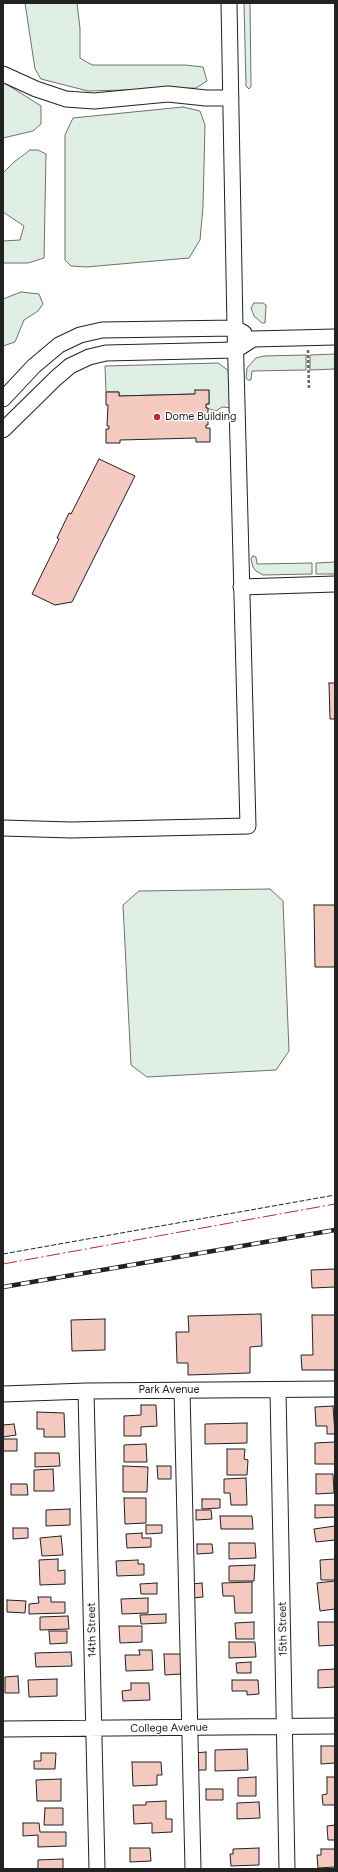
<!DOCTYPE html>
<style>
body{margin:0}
#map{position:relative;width:338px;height:1872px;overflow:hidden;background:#fff;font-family:Figtree,sans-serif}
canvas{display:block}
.frame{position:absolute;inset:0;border:4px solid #222;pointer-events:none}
</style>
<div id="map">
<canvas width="338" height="1872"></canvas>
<div class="frame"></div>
</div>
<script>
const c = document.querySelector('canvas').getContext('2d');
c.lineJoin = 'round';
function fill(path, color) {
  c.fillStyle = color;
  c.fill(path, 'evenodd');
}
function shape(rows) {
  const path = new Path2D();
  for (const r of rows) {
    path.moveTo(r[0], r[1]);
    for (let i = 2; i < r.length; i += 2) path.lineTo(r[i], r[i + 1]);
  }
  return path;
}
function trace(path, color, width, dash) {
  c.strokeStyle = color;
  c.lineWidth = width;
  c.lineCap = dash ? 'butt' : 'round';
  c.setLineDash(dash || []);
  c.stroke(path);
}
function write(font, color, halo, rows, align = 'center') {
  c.font = font + ' Figtree,sans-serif';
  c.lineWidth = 3;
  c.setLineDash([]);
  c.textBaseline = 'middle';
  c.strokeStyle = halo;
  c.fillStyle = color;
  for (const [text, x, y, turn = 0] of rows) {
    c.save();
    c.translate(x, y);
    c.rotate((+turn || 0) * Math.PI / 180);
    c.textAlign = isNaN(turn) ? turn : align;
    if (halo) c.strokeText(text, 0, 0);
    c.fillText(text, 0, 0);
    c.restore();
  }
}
const green = shape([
 [25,3,77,3,80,28,80,58,92,65,185,65,203,67,207,81,196,88,88,91,41,79,35,69,25,3],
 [244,3,250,3,251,86,249,89,246,86,244,3],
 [3,82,41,106,41,124,33,131,3,138,3,82],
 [183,107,200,111,205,125,203,207,200,240,189,258,86,267,71,266,65,260,65,135,73,118,183,107],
 [30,150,38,150,46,154,44,258,28,263,3,263,3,241,20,240,24,226,3,212,3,173,14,162,30,150],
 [21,292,39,294,43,304,38,311,24,320,15,342,3,346,3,299,21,292],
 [254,303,263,303,266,305,265,323,262,323,254,316,251,308,254,303],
 [335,354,335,369,310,370,310,355,335,354],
 [306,355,306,370,252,371,251,380,248,380,246,378,247,368,256,358,264,356,306,355],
 [218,363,229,371,233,408,222,407,216,411,206,408,206,404,209,404,209,390,195,394,119,396,119,392,106,392,105,366,218,363],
 [253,556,256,557,257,564,312,563,312,574,263,575,256,571,253,567,251,559,253,556],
 [335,562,335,574,316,574,316,563,335,562],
 [270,889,283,901,289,1051,276,1070,147,1077,131,1065,123,905,139,891,270,889]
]);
fill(green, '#e0efe3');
trace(green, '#6f6f6f', 1);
const building = shape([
 [195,390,209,390,209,404,206,404,206,408,208,408,208,425,206,425,206,428,210,428,210,442,196,442,196,438,120,440,120,443,106,443,106,429,109,429,109,426,107,426,108,405,106,405,106,392,119,392,119,396,195,394,195,390],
 [99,459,135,476,72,602,55,605,32,594,59,539,57,538,69,513,71,514,99,459],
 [329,683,335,683,335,719,330,719,329,683],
 [314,905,335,905,335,967,315,967,314,905],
 [335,1269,335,1287,312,1288,311,1270,335,1269],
 [261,1314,262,1346,250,1347,250,1373,188,1375,188,1363,177,1363,176,1332,189,1332,188,1316,261,1314],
 [312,1315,335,1315,335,1370,302,1370,301,1355,313,1355,312,1315],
 [105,1319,105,1350,72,1351,71,1320,105,1319],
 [141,1405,156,1405,157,1426,141,1427,141,1436,124,1436,124,1416,141,1415,141,1405],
 [333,1406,335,1434,327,1434,327,1426,316,1426,315,1407,333,1406],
 [37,1412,64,1413,65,1437,44,1437,44,1429,37,1429,37,1412],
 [247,1423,247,1443,205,1444,205,1424,247,1423],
 [14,1424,16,1435,3,1437,3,1425,14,1424],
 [3,1439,17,1439,17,1451,3,1451,3,1439],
 [335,1442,335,1464,315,1464,315,1443,335,1442],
 [146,1444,147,1462,124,1462,124,1445,146,1444],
 [227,1449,245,1449,244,1459,248,1460,247,1475,227,1475,227,1449],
 [35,1453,59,1453,60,1466,35,1467,35,1453],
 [123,1466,148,1467,147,1492,123,1492,123,1466],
 [157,1466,171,1466,171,1479,158,1479,157,1466],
 [53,1469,54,1491,34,1491,34,1470,53,1469],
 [316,1474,333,1474,334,1493,316,1494,316,1474],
 [246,1478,247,1505,231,1505,230,1493,224,1493,224,1479,246,1478],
 [11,1484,27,1484,28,1495,11,1495,11,1484],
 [124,1498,146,1498,146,1523,125,1524,124,1498],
 [202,1499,220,1499,220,1508,202,1509,202,1499],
 [315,1505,335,1505,335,1517,315,1518,315,1505],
 [70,1509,70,1525,46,1526,46,1510,70,1509],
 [196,1510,211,1510,212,1519,196,1520,196,1510],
 [220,1516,252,1516,253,1529,221,1529,220,1516],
 [146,1525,162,1525,162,1533,146,1534,146,1525],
 [335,1526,335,1540,316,1542,314,1529,335,1526],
 [13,1528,28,1528,28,1538,13,1539,13,1528],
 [142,1533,142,1538,151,1538,151,1547,127,1548,126,1534,142,1533],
 [61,1536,63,1555,42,1556,40,1538,61,1536],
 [229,1543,255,1543,256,1558,229,1559,229,1543],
 [197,1544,212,1544,213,1553,197,1554,197,1544],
 [58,1559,58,1571,65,1570,65,1584,40,1585,39,1560,58,1559],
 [335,1559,335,1580,321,1580,320,1560,335,1559],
 [138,1560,138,1564,144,1564,144,1575,117,1576,116,1561,138,1560],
 [255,1565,254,1581,229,1581,229,1566,255,1565],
 [335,1581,335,1609,320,1611,317,1583,335,1581],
 [252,1582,252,1613,235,1613,234,1596,223,1596,222,1583,252,1582],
 [157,1583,157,1594,141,1594,140,1584,157,1583],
 [202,1583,203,1597,193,1598,191,1584,202,1583],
 [38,1597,51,1597,51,1602,65,1602,65,1613,29,1614,29,1604,39,1603,38,1597],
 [148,1598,148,1613,122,1614,121,1599,148,1598],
 [7,1600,26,1601,25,1613,7,1612,7,1600],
 [166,1614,166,1623,141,1624,140,1615,166,1614],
 [68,1616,69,1629,40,1630,40,1617,68,1616],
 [254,1622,254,1639,236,1639,235,1623,254,1622],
 [318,1622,335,1622,335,1645,319,1646,318,1622],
 [119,1626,142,1626,142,1642,120,1643,119,1626],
 [49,1631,67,1631,67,1643,50,1644,49,1631],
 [229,1642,255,1642,256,1657,229,1658,229,1642],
 [139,1650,152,1650,153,1670,126,1671,125,1655,140,1655,139,1650],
 [71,1652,72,1666,36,1667,35,1653,71,1652],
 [164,1654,181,1654,181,1674,165,1675,164,1654],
 [251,1662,251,1673,237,1673,236,1663,251,1662],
 [335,1669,335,1687,318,1688,318,1670,335,1669],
 [18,1676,19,1693,5,1693,5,1677,18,1676],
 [57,1679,57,1696,29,1697,28,1680,57,1679],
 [232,1680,258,1680,259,1694,247,1695,247,1691,232,1691,232,1680],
 [131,1683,149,1683,150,1700,123,1701,122,1691,131,1690,131,1683],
 [321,1746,335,1746,335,1763,321,1764,321,1746],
 [247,1749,248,1770,215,1771,215,1750,247,1749],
 [206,1752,206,1770,195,1770,194,1753,206,1752],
 [41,1753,56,1753,55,1769,34,1769,34,1761,41,1761,41,1753],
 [132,1762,161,1762,162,1775,157,1775,157,1785,133,1786,132,1762],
 [256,1777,256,1796,238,1796,238,1778,256,1777],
 [327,1777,335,1777,335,1805,323,1805,322,1795,327,1794,327,1777],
 [61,1779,61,1801,37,1801,36,1780,61,1779],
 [206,1789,223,1789,223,1800,206,1800,206,1789],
 [166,1801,166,1819,172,1819,172,1832,152,1833,152,1823,134,1824,133,1805,146,1805,146,1802,166,1801],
 [259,1802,260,1818,237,1819,237,1803,259,1802],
 [45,1808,63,1808,63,1825,44,1825,45,1808],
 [23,1823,39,1823,40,1832,66,1832,66,1846,38,1847,38,1835,23,1836,23,1823],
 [335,1825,335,1840,328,1840,327,1826,335,1825],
 [130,1848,150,1848,151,1861,130,1862,130,1848],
 [259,1848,259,1865,231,1866,230,1854,233,1854,233,1849,259,1848],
 [321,1849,335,1849,335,1867,318,1868,317,1855,321,1855,321,1849],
 [63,1859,63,1869,38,1869,38,1860,63,1859]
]);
fill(building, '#f3c9c0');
trace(building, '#222', 1);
const minor = shape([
 [3,74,36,89,66,99,94,101,168,94,206,98,231,98],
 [3,399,34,366,59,345,80,335,102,330,235,328,244,333],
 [3,430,56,378,70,366,89,357,106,353,236,350,253,339,335,337],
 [241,587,335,584],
 [3,828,71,830,248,826,235,328,229,3],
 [182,1390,193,1869],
 [278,1390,287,1869],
 [86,1391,97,1869],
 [3,1394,86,1391,335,1389],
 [3,1729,335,1726]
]);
trace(minor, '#222', 17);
trace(shape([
 [308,350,309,390]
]), '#646464', 2.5, [3, 2]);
trace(minor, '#fff', 15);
const rail = shape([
 [3,1287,335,1230]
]);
trace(rail, '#222', 4.5);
trace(rail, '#fff', 3, [9]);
trace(shape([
 [3,1254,335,1195]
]), '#222', 1, [5, 2]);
trace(shape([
 [3,1264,335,1204]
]), '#c62828', 1, [14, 3, 2, 3]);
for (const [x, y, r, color] of [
 [157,417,4,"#c62828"]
]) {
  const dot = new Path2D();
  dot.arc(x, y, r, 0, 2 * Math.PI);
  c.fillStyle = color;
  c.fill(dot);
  trace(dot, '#fff', 1.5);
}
write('11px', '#222', '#fff', [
 ["Dome Building",165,417]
], 'left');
write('11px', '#222', '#fff', [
 ["Park Avenue",169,1390],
 ["15th Street",283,1629,-91],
 ["14th Street",92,1630,-91],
 ["College Avenue",169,1728,-1]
]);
</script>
